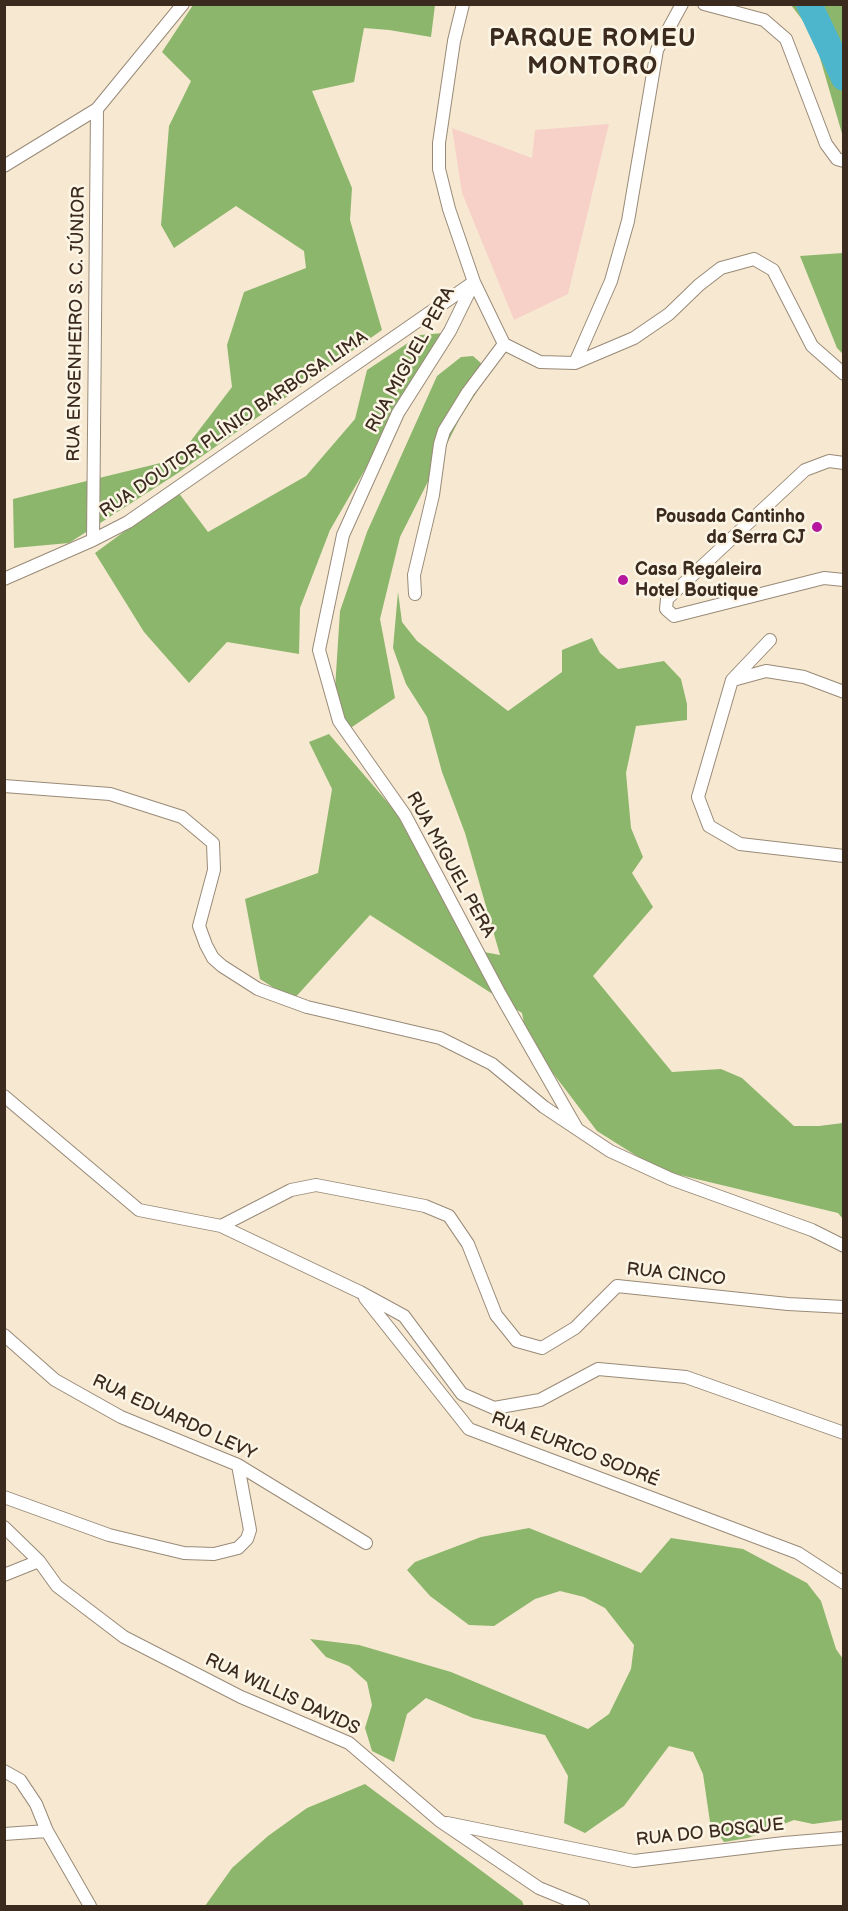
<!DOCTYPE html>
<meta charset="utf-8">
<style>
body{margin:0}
#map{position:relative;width:848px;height:1911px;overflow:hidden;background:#f7e9d1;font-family:"Balsamiq Sans",sans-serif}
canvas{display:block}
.frame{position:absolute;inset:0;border:6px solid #3b2a1e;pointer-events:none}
</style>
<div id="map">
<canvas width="848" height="1911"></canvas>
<div class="frame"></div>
</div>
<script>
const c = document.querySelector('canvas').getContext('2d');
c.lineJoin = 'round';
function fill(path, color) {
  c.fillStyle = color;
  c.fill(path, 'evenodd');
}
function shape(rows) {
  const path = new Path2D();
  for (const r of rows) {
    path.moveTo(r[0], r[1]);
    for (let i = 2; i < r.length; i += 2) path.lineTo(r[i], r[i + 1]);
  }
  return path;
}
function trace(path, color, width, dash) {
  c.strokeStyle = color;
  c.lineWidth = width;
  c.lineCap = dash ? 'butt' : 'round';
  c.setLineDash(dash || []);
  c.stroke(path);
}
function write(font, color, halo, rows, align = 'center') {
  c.font = font + ' "Balsamiq Sans",sans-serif';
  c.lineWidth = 5;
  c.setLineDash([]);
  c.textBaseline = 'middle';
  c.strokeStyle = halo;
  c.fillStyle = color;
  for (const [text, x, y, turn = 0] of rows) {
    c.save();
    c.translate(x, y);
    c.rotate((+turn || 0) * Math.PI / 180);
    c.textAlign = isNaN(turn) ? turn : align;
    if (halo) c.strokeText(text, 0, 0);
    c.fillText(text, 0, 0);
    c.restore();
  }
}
fill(shape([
 [609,124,568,294,514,320,462,193,452,128,532,158,535,130]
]), '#f7d1c8');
fill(shape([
 [193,5,435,5,431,37,389,30,364,28,354,82,312,91,352,188,350,220,382,330,178,473,69,543,14,548,13,499,177,459,232,387,227,345,244,292,306,268,304,251,236,206,174,248,161,225,169,126,191,81,162,52],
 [791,5,843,5,843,137,813,34],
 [843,253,844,253,843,354,837,348,800,256],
 [444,333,330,530,300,608,299,654,227,642,189,683,144,632,95,553,178,492,208,532,306,476,355,419,367,370,420,335],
 [473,356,482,364,484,376,480,387,460,418,400,537,380,619,395,698,349,729,335,689,340,611,367,532,437,376,461,357],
 [398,592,402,622,417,641,508,711,562,672,562,650,592,638,600,653,618,669,664,661,681,679,687,704,687,720,636,726,626,773,631,828,643,857,632,873,653,907,593,976,672,1072,721,1069,742,1078,794,1126,819,1126,843,1123,843,1219,838,1213,659,1170,597,1131,527,1039,522,1013,370,915,293,1000,260,979,245,899,318,873,332,789,309,742,329,734,395,811,473,950,500,955,465,833,442,772,427,717,406,684,393,648],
 [529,1528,641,1573,671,1538,743,1549,807,1583,821,1601,836,1649,843,1659,843,1820,813,1824,794,1820,748,1838,724,1842,710,1822,703,1774,693,1752,669,1746,624,1806,585,1833,564,1823,568,1776,545,1735,473,1718,426,1698,407,1714,394,1762,372,1751,365,1728,372,1705,367,1682,349,1666,326,1657,310,1639,359,1645,451,1672,588,1729,609,1714,631,1669,634,1645,605,1608,584,1597,560,1591,535,1599,494,1626,469,1625,430,1596,407,1570,415,1562,481,1537],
 [365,1784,522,1901,524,1906,205,1906,232,1868,268,1836,307,1808]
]), '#8cb66c');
trace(shape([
 [809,4,844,78]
]), '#4eb6cc', 26);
const street = shape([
 [463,4,454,41,439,143,439,169,449,209,474,282,504,344,540,362,575,363,634,338,669,314,699,285,721,268,754,259,773,270,812,346,844,374],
 [704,4,764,20,786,39,826,144,837,159,844,161],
 [4,166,97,109,183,4],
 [474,282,450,331,398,413,343,535,319,650,339,721,405,815,500,994,576,1127],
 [575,363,611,281,628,221,657,50,682,4],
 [844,463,829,461,805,470,667,599,666,609,674,616,824,578,844,580],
 [93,540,97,109],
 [4,579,93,540,128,522,471,284],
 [415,594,414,575,433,495,440,444,444,431,468,392,504,344],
 [770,640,732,680,698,797,709,826,740,844,844,856],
 [733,680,766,671,804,677,844,692],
 [4,786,110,794,182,817,213,843,214,870,199,926,206,945,213,958,222,966,258,989,307,1007,440,1038,492,1064,544,1107,610,1151,671,1179,812,1230,844,1246],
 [4,1096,139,1210,221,1226,360,1292,404,1316,462,1394,494,1408,540,1400,598,1369,686,1377,844,1433],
 [221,1226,291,1190,316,1185,425,1206,449,1216,468,1244,496,1315,517,1341,542,1348,575,1328,617,1286,788,1304,844,1307],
 [365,1298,469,1429,798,1553,844,1583],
 [4,1335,55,1380,121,1417,238,1465,366,1543],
 [4,1497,109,1535,184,1553,214,1554,238,1548,247,1539,250,1530,238,1465],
 [4,1527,39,1561,57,1586,124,1637,241,1697,349,1743,440,1821,539,1888,583,1906],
 [4,1575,39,1561],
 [4,1771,20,1780,36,1804,47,1831,90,1906],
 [447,1823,634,1861,784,1843,844,1838],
 [4,1834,47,1831]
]);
trace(street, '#998a78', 14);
trace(street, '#fff', 12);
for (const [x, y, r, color] of [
 [817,527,6,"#b5179e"],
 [623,580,6,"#b5179e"]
]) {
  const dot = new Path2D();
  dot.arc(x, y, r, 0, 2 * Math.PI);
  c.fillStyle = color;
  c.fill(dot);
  trace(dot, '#fcf5e5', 2);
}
write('18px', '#3b2a1e', '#fcf5e5', [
 ["RUA ENGENHEIRO S. C. JÚNIOR",77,324,-89],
 ["RUA MIGUEL PERA",411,360,-61],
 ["RUA DOUTOR PLÍNIO BARBOSA LIMA",234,425,-34],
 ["RUA MIGUEL PERA",450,865,61],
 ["RUA CINCO",676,1275,6],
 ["RUA EDUARDO LEVY",174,1418,25],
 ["RUA EURICO SODRÉ",575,1450,21],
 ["RUA WILLIS DAVIDS",282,1695,25],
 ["RUA DO BOSQUE",710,1833,-6]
]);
write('bold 18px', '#3b2a1e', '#fcf5e5', [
 ["Pousada Cantinho",805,517],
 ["da Serra CJ",805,538],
 ["Casa Regaleira",635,570,"left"],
 ["Hotel Boutique",635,591,"left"]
], 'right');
c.letterSpacing = '1.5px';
write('bold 24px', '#3b2a1e', '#fcf5e5', [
 ["PARQUE ROMEU",593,40],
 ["MONTORO",593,68]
]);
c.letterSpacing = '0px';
</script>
